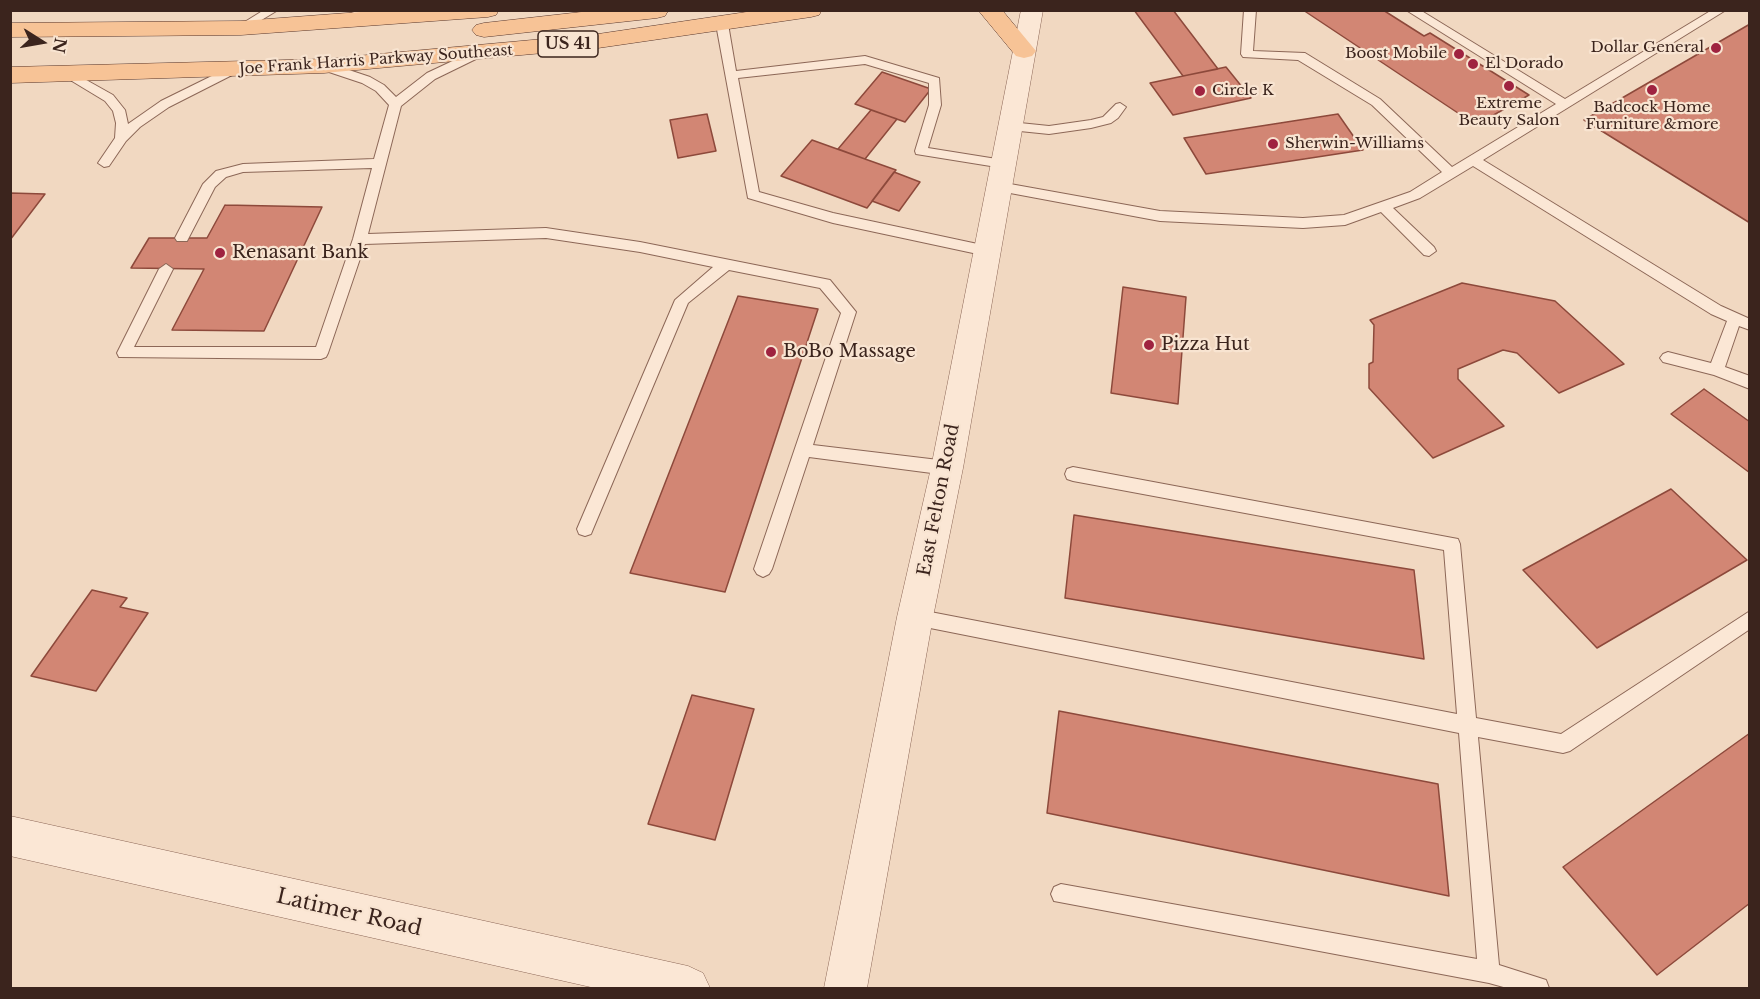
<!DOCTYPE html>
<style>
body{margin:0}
#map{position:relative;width:1760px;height:999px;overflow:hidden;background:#f1d8c1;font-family:"Libre Baskerville",serif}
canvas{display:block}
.frame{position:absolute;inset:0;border:12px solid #3b241d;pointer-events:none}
.north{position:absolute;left:12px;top:12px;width:60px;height:60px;-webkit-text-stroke:4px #f8e4d1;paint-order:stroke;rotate:101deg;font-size:16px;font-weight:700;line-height:24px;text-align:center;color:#3b241d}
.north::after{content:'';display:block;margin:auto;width:21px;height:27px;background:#3b241d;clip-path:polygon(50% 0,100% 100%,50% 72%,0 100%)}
</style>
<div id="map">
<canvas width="1760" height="999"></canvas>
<div class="frame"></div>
<div class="north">N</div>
</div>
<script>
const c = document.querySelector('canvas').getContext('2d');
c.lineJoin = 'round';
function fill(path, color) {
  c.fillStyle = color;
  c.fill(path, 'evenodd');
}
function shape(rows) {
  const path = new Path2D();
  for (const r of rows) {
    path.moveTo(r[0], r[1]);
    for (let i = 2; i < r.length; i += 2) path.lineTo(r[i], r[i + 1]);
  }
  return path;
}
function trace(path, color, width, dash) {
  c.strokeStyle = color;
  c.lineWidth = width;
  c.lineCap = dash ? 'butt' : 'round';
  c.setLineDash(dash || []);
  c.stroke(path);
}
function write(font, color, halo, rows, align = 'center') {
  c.font = font + ' "Libre Baskerville",serif';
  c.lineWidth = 4.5;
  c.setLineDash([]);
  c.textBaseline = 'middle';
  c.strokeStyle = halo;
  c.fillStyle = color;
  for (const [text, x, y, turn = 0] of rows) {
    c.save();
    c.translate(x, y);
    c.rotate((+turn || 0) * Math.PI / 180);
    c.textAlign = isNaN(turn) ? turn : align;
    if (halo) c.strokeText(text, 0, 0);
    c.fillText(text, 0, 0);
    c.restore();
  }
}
const building = shape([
 [1134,10,1173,10,1218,69,1183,76,1134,10],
 [1303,10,1383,10,1424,36,1430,33,1529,95,1476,125,1303,10],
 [1750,24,1750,223,1584,120,1750,24],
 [1226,67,1251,98,1173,115,1150,83,1226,67],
 [882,72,931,89,905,122,855,104,882,72],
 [871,110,897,119,865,159,838,149,871,110],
 [707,114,716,151,678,158,670,120,707,114],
 [1338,114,1363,150,1206,174,1184,138,1338,114],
 [812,140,865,159,896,170,867,208,781,176,812,140],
 [894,172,920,182,899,211,872,201,894,172],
 [10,193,45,194,10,240,10,193],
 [225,205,322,207,264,331,172,330,204,269,131,268,149,238,207,238,225,205],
 [1462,283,1555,301,1624,364,1559,393,1517,353,1503,350,1458,369,1458,379,1504,426,1433,458,1369,388,1369,364,1373,362,1374,325,1370,320,1462,283],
 [1123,287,1186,297,1178,404,1111,393,1123,287],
 [738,296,818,309,725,592,630,573,738,296],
 [1704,389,1750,422,1750,473,1671,414,1704,389],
 [1671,489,1747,560,1597,648,1523,570,1671,489],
 [1074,515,1414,570,1424,659,1065,598,1074,515],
 [92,590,127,598,120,607,148,613,96,691,31,676,92,590],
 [692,695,754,709,715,840,648,824,692,695],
 [1059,711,1438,784,1449,896,1047,813,1059,711],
 [1750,733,1750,903,1657,975,1563,867,1750,733]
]);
fill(building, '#d28674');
trace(building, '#8d493b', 1.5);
const service = shape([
 [264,10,278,10,245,30,241,31,235,28,264,10],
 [346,10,364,10,385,19,379,22,346,10],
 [1244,10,1256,10,1253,51,1305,53,1380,99,1452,167,1556,104,1406,10,1420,10,1565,99,1712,10,1726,10,1483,160,1721,306,1750,319,1750,330,1739,326,1725,367,1750,376,1750,389,1714,375,1663,362,1660,358,1663,354,1668,352,1711,363,1727,321,1711,314,1473,166,1420,198,1393,208,1434,247,1436,251,1429,256,1424,255,1381,212,1345,225,1303,228,1160,221,994,190,992,187,999,182,1160,211,1303,218,1344,215,1410,192,1442,172,1372,105,1298,60,1243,57,1241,54,1244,10],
 [722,21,728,24,736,71,865,56,939,78,941,105,928,148,1003,160,1009,164,1003,168,916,154,915,151,929,105,929,83,865,64,738,78,759,192,833,213,987,246,992,247,994,251,992,255,987,256,833,223,748,198,716,24,722,21],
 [476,50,480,51,480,57,435,79,401,106,368,234,546,228,640,242,830,280,856,312,813,445,947,461,953,463,955,468,953,473,947,475,809,457,772,569,769,574,763,577,757,574,754,569,841,313,820,288,729,270,688,303,593,529,591,534,585,536,579,534,577,529,675,300,713,267,640,252,546,238,365,244,328,353,326,357,321,359,119,357,117,353,159,269,166,264,173,269,134,347,316,347,353,239,372,168,243,172,226,177,215,187,187,241,177,241,175,238,203,184,216,171,243,164,374,159,389,105,376,91,362,83,320,69,320,63,328,63,370,77,384,85,396,97,427,73,476,50],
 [230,67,236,71,234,74,169,107,140,127,126,141,109,166,104,167,98,163,115,138,116,123,113,111,105,101,62,75,68,71,72,72,113,95,125,110,128,124,161,101,230,67],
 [1120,103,1126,107,1118,118,1111,123,1091,128,1049,134,1010,130,1004,126,1010,122,1049,126,1091,120,1103,117,1116,104,1120,103],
 [1073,467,1458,539,1460,544,1476,718,1561,734,1750,611,1750,629,1570,751,1563,753,1478,737,1499,965,1546,980,1549,988,1507,988,1489,983,1054,901,1051,894,1054,887,1061,884,1477,959,1459,733,915,625,909,623,906,617,909,611,915,609,1457,714,1444,550,1073,481,1067,479,1065,474,1067,469,1073,467]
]);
const minor = shape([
 [10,816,688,966,703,973,710,988,595,988,10,856,10,816]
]);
const tertiary = shape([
 [1021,10,1043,10,963,468,933,617,867,988,824,988,897,617,931,468,1021,10]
]);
const primary = shape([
 [387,10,499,10,496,15,488,17,241,35,10,37,10,23,241,21,387,10],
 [599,10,668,11,665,16,657,18,484,37,476,35,472,30,476,25,484,23,599,10],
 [760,10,822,10,819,15,811,17,598,48,324,73,10,83,10,67,324,59,598,34,760,10],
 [978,10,1002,10,1036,51,1032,56,1024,58,1016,56,978,10]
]);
trace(service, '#8c6757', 2);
trace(minor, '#8c6757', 1);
trace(tertiary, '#8c6757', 1);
trace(primary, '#59372c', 1);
fill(service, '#fbe7d5');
fill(minor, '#fbe7d5');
fill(tertiary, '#fbe7d5');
fill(primary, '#f7c396');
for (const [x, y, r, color] of [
 [1716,48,6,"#9f2340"],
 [1459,54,6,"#9f2340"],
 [1473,64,6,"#9f2340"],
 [1509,86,6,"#9f2340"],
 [1652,90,6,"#9f2340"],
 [1200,91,6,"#9f2340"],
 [1273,144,6,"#9f2340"],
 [220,253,6,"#9f2340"],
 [1149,345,6,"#9f2340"],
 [771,352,6,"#9f2340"]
]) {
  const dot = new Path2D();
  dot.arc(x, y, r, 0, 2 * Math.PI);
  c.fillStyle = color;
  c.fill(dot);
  trace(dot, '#f8e4d1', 2);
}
write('15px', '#3b241d', '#f8e4d1', [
 ["Dollar General",1704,48,"right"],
 ["Boost Mobile",1447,54,"right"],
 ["El Dorado",1485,64],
 ["Circle K",1212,91],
 ["Extreme",1509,104,"center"],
 ["Beauty Salon",1509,121,"center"],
 ["Badcock Home",1652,108,"center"],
 ["Furniture &more",1652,125,"center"],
 ["Sherwin-Williams",1285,144]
], 'left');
write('15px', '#3b241d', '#f8e4d1', [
 ["Joe Frank Harris Parkway Southeast",376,60,-4]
]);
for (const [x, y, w] of [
 [568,44,60]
]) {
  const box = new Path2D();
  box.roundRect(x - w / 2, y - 13, w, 26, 4.5);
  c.fillStyle = '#f8e4d1';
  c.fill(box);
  trace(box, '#3b241d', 1.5);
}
write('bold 16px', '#3b241d', null, [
 ["US 41",568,44]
]);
write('18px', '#3b241d', '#f8e4d1', [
 ["Renasant Bank",232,253],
 ["Pizza Hut",1161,345],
 ["BoBo Massage",783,352]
], 'left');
write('18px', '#3b241d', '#f8e4d1', [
 ["East Felton Road",939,500,-79]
]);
write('21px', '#3b241d', '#f8e4d1', [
 ["Latimer Road",349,913,13]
]);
</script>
